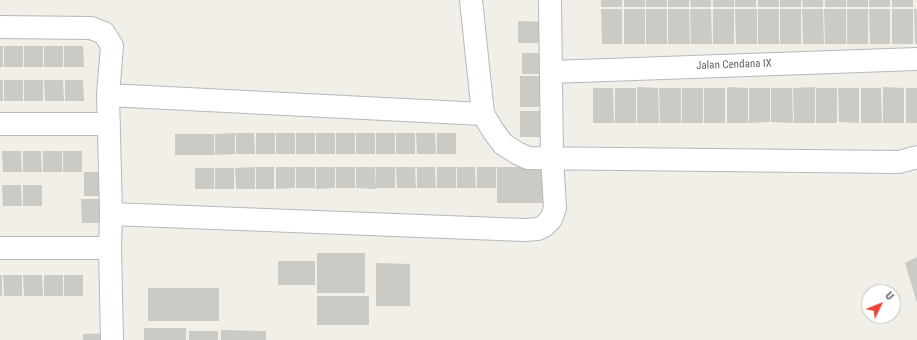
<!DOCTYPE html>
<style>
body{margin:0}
#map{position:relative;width:917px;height:340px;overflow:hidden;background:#f1efe8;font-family:"Roboto Condensed",sans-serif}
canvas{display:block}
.north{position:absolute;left:861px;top:284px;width:40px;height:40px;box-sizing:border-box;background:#fff;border:1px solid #bfc1c3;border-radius:50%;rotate:47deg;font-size:11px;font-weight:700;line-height:16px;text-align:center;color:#5f6368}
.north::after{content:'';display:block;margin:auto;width:14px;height:18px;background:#ea4335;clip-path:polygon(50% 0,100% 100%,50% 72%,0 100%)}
</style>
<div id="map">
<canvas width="917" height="340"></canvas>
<div class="north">U</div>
</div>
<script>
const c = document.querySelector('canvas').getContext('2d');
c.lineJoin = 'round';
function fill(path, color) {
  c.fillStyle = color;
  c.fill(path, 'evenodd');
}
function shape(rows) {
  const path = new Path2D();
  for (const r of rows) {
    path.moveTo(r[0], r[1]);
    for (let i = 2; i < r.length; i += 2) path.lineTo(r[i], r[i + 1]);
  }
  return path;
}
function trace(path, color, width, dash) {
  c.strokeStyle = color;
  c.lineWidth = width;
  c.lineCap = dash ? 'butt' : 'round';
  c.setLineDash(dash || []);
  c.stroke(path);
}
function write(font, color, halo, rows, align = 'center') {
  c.font = font + ' "Roboto Condensed",sans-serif';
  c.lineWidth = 3;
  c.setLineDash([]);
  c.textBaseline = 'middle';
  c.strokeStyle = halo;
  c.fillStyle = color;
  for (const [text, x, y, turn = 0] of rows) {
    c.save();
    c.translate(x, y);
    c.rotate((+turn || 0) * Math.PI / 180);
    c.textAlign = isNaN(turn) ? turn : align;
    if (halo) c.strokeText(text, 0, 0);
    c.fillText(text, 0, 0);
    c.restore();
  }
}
fill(shape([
 [601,0,622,0,622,7,601,7],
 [624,0,645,0,645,7,624,7],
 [646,0,667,0,667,7,646,7],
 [668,0,689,0,689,7,668,7],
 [690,0,711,0,711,7,691,7],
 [713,0,734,0,734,7,713,7],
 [735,0,756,0,756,7,735,7],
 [758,0,779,0,779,7,758,7],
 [780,0,801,0,801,7,780,7],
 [802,0,823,0,823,7,803,7],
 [825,0,846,0,846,7,825,7],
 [847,0,868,0,868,7,847,7],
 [869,0,890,0,890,7,869,7],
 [892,0,913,0,913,7,892,7],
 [601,9,622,9,622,44,602,44],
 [624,9,645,9,645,44,624,44],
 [646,9,667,9,667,44,646,44],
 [668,9,689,9,690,44,668,44],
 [690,9,711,9,712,44,691,44],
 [713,9,734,9,734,44,713,44],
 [735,9,757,9,757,44,736,44],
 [758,9,779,9,779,44,758,44],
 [780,9,801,9,801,44,780,44],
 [802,9,823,9,824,44,803,44],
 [824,9,846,9,846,44,825,44],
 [847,9,868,9,868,44,847,44],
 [869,9,890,9,890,44,870,44],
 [892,9,913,9,913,44,892,44],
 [914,9,917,9,917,44,915,44],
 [518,21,547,22,547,43,518,43],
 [0,46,3,46,3,67,0,67],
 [4,46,23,46,23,67,4,67],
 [24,46,43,46,43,67,24,67],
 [44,46,63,46,63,67,44,67],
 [64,46,83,46,84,67,64,67],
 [522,53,543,53,543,74,522,74],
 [520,76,546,76,546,107,520,107],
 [0,80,3,80,3,101,0,101],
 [4,80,23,80,23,101,4,101],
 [24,80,43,80,43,101,24,101],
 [44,80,63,80,64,101,45,101],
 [65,80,83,80,84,101,65,101],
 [637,87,658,88,659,123,637,123],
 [727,87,748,88,748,123,727,123],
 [815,87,815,123,794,123,793,88],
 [883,87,904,88,904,123,883,123],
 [593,88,613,88,614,123,593,123],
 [615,88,636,88,636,123,615,123],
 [659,88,681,88,681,123,660,123],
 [682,88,703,88,703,123,682,123],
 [704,88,725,88,725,123,704,123],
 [749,88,770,88,770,122,749,123],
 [771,88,792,88,793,123,771,122],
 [816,88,837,88,837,123,816,123],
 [838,88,859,88,859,123,839,122],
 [861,88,881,88,882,123,861,123],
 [906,88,917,88,917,123,906,123],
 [520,111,546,111,546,137,520,137],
 [235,133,235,154,215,155,215,134],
 [236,133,254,133,255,154,236,154],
 [256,133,275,133,275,154,256,154],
 [276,133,295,133,295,154,276,154],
 [296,133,315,133,315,154,296,154],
 [316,133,335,133,335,154,316,154],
 [336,133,355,133,355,154,336,154],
 [356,133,375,133,375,154,356,154],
 [376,133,395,133,395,154,376,154],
 [396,133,415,133,415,154,396,154],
 [416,133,435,133,436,154,417,154],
 [437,133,456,133,456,154,437,154],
 [175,134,214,134,214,155,175,155],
 [2,151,21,151,22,172,3,172],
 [23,151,41,151,42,172,23,172],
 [43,151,62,151,62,172,43,172],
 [63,151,82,151,82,172,63,172],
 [255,167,255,189,236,189,235,168],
 [256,167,274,167,274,189,256,189],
 [276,167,295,167,295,188,276,189],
 [296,167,315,167,315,188,296,188],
 [316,167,335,167,335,188,316,189],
 [336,167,355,167,355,188,336,188],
 [356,167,375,167,376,189,356,188],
 [376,167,395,167,395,188,376,188],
 [396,167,415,167,416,188,397,188],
 [417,167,435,167,436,188,417,188],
 [437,167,456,167,456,188,437,188],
 [457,167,475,167,476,188,457,188],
 [477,167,496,167,496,188,477,188],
 [497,167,545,167,546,203,497,203],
 [195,168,214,168,214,189,195,189],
 [215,168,234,168,234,189,215,189],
 [84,172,104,172,104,196,84,196],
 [2,185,21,185,22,206,3,206],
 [23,185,42,185,42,206,23,206],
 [81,199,108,199,108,223,82,223],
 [317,253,365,253,365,293,317,293],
 [917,257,917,303,905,263],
 [278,261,315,261,315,285,278,285],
 [376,263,410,264,410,306,376,306],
 [0,275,2,275,2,296,0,296],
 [3,275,22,275,22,296,4,296],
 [23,275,42,275,43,296,24,296],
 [44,275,63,275,63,296,44,296],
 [64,275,83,275,83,296,64,296],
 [148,288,219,288,219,321,148,321],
 [317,296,369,296,369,325,317,325],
 [144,328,186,328,186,340,144,340],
 [221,330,266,331,266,340,221,340],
 [189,331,218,331,218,340,189,340],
 [111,333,111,340,83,340,83,334]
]), '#cccac5');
const minor = shape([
 [471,0,483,114,494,132,503,144,517,153,528,158,899,162,917,157],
 [0,27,91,28,104,33,112,46,108,95,111,214],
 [551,72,917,59],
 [108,95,483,114],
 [0,124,109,124],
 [0,248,110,248],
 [112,340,110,248,111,214,524,230,538,229,544,226,551,219,555,208,552,158,550,0]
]);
trace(minor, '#b5b8bc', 24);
trace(minor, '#fff', 22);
write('11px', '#5f6368', '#fff', [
 ["Jalan Cendana IX",734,65,-2]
]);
</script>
